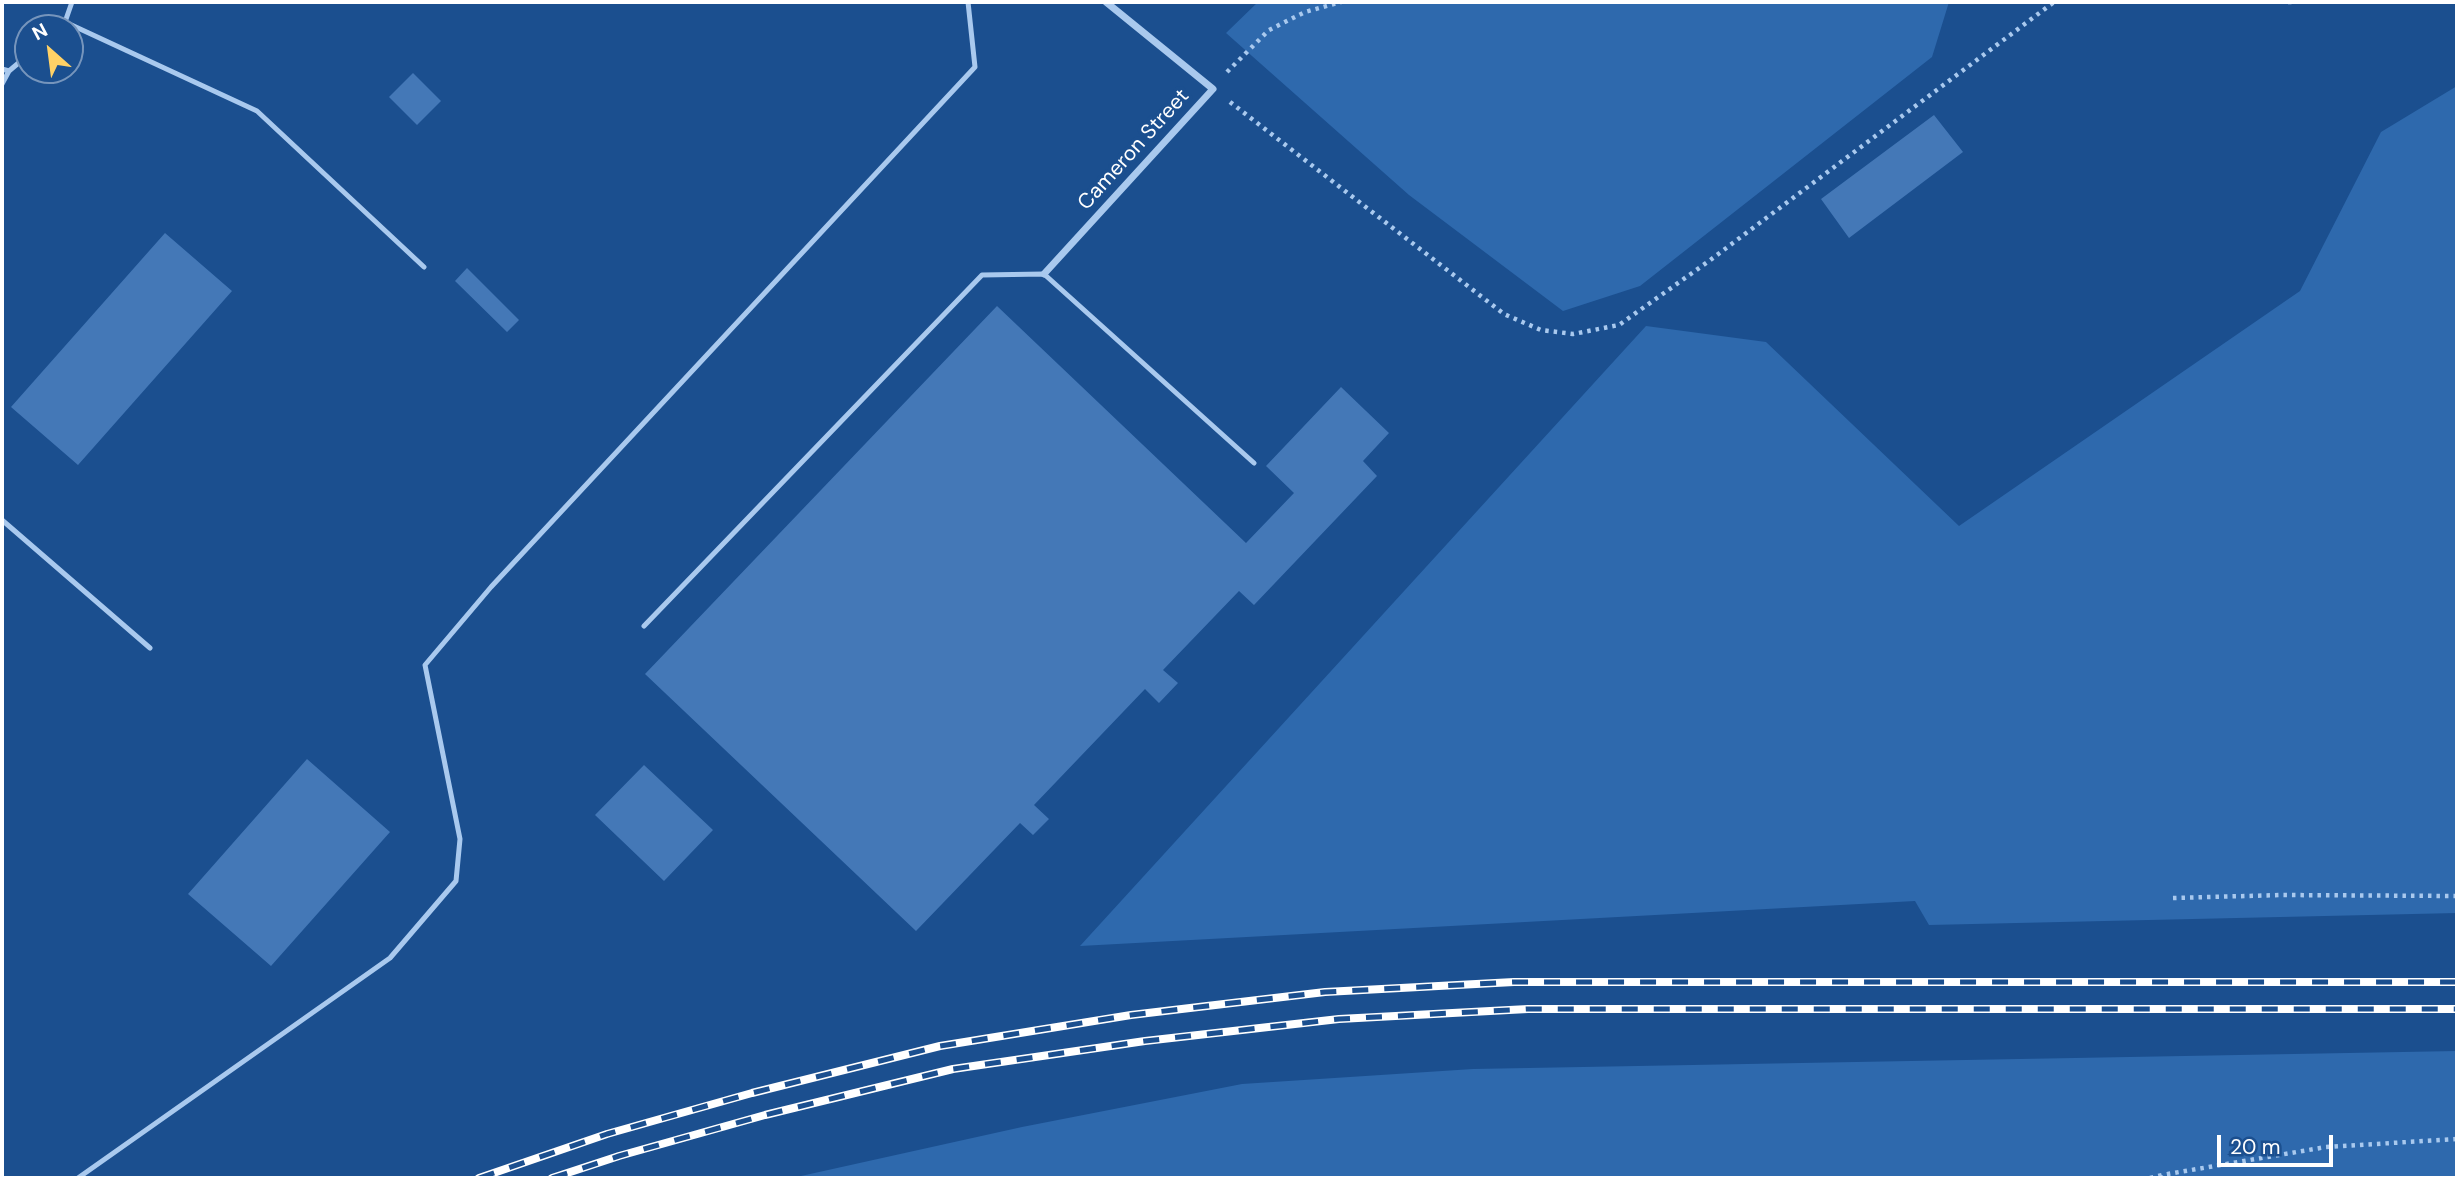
<!DOCTYPE html>
<style>
body{margin:0}
#map{position:relative;width:2459px;height:1180px;overflow:hidden;background:#1b4f8f;font-family:"DM Sans",sans-serif}
canvas{display:block}
.frame{position:absolute;inset:0;border:4px solid #fff;pointer-events:none}
.north{position:absolute;left:14px;top:14px;width:70px;height:70px;box-sizing:border-box;background:#1b4f8f;border:2px solid #7695bc;border-radius:50%;rotate:332deg;font-size:19px;font-weight:700;line-height:28px;text-align:center;color:#fff}
.north::after{content:'';display:block;margin:auto;width:24px;height:32px;background:#ffd166;clip-path:polygon(50% 0,100% 100%,50% 72%,0 100%)}
.scale{position:absolute;left:2217px;top:1135px;width:116px;height:32px;box-sizing:border-box;border:4px solid #fff;border-top:0;padding-left:9px;font-size:21px;line-height:24px;white-space:nowrap;color:#fff;-webkit-text-stroke:5px #1b4f8f;paint-order:stroke}
</style>
<div id="map">
<canvas width="2459" height="1180"></canvas>
<div class="frame"></div>
<div class="north">N</div>
<div class="scale">20 m</div>
</div>
<script>
const c = document.querySelector('canvas').getContext('2d');
c.lineJoin = 'round';
function fill(path, color) {
  c.fillStyle = color;
  c.fill(path, 'evenodd');
}
function shape(rows) {
  const path = new Path2D();
  for (const r of rows) {
    path.moveTo(r[0], r[1]);
    for (let i = 2; i < r.length; i += 2) path.lineTo(r[i], r[i + 1]);
  }
  return path;
}
function trace(path, color, width, dash) {
  c.strokeStyle = color;
  c.lineWidth = width;
  c.lineCap = dash ? 'butt' : 'round';
  c.setLineDash(dash || []);
  c.stroke(path);
}
function write(font, color, halo, rows, align = 'center') {
  c.font = font + ' "DM Sans",sans-serif';
  c.lineWidth = 7;
  c.setLineDash([]);
  c.textBaseline = 'middle';
  c.strokeStyle = halo;
  c.fillStyle = color;
  for (const [text, x, y, turn = 0] of rows) {
    c.save();
    c.translate(x, y);
    c.rotate((+turn || 0) * Math.PI / 180);
    c.textAlign = isNaN(turn) ? turn : align;
    if (halo) c.strokeText(text, 0, 0);
    c.fillText(text, 0, 0);
    c.restore();
  }
}
fill(shape([
 [1258,2,1949,2,1932,57,1640,286,1563,311,1409,195,1226,33],
 [2457,86,2457,913,1929,925,1915,901,1080,946,1646,326,1766,342,1959,526,2300,291,2381,132],
 [2457,1051,2457,1178,792,1178,1022,1127,1242,1084,1473,1069]
]), '#2e69ad');
fill(shape([
 [413,73,441,101,417,125,389,97],
 [1934,115,1963,152,1849,238,1821,199],
 [165,233,232,291,78,465,11,407],
 [467,268,519,320,507,332,455,281],
 [997,306,1246,543,1294,493,1266,466,1341,387,1389,433,1363,461,1377,476,1254,605,1239,591,1163,670,1178,683,1159,703,1145,689,1034,805,1049,819,1033,835,1020,823,916,931,645,674],
 [307,759,390,832,271,966,188,894],
 [644,765,713,830,664,881,595,815]
]), '#4478b7');
trace(shape([
 [2288,2,2292,2],
 [1227,72,1269,30,1305,12,1341,2],
 [1230,102,1504,314,1541,330,1573,334,1619,325,1709,261,2054,2],
 [2173,898,2282,895,2457,896],
 [2150,1178,2162,1175],
 [2160,1178,2162,1175,2326,1147,2457,1139]
]), '#a9c9ee', 4.5, [3.5, 5]);
trace(shape([
 [65,22,257,111,424,267],
 [59,28,65,22,72,2],
 [2,69,9,71,2,84],
 [9,71,28,55],
 [2,520,150,648],
 [644,626,982,275,1044,274,1254,463],
 [78,1178,390,958,456,881,460,839,425,665,491,587,975,67,968,2]
]), '#a9c9ee', 5);
trace(shape([
 [1044,274,1213,89,1106,2]
]), '#a9c9ee', 7);
const rail = shape([
 [479,1178,607,1134,752,1093,940,1046,1131,1015,1325,992,1514,982,2457,982],
 [552,1178,619,1156,765,1115,953,1069,1145,1041,1339,1019,1528,1009,2457,1009]
]);
trace(rail, '#fff', 8);
trace(rail, '#1b4f8f', 5, [16]);
write('21px', '#fff', '#1b4f8f', [
 ["Cameron Street",1134,150,-48]
]);
</script>
